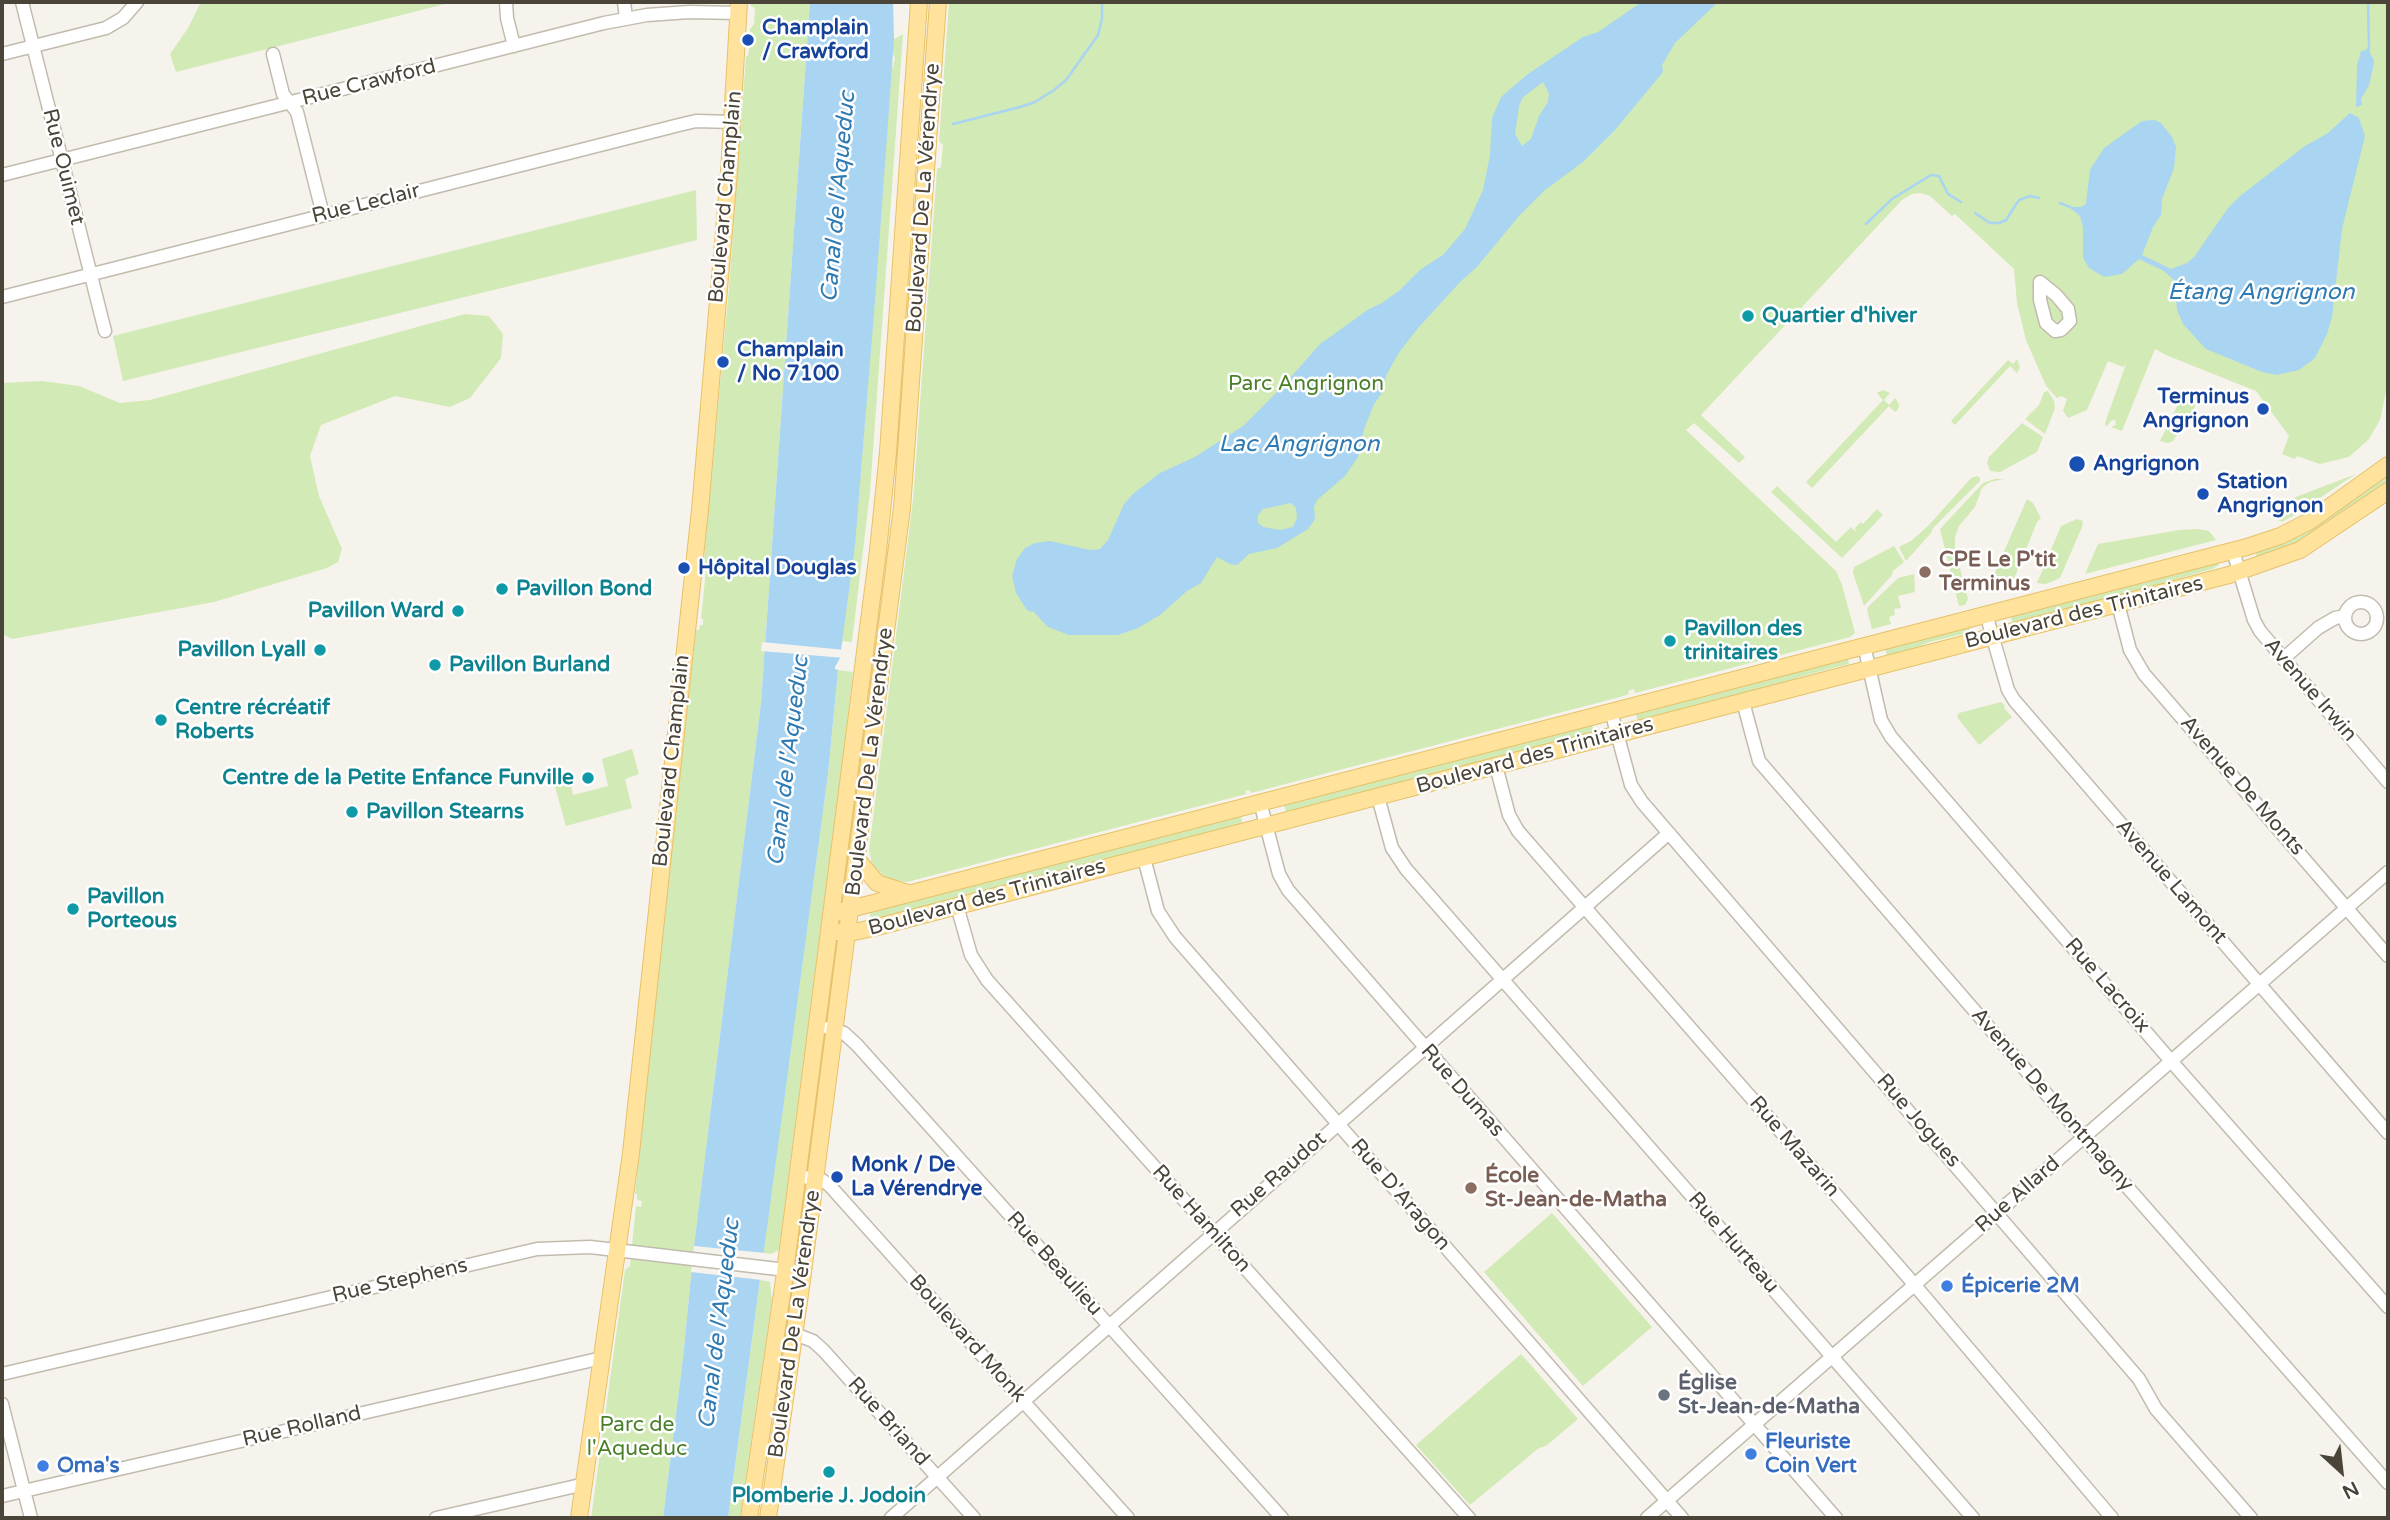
<!DOCTYPE html>
<meta charset="utf-8">
<style>
body{margin:0}
#map{position:relative;width:2390px;height:1520px;overflow:hidden;background:#f6f3ec;font-family:"Varela Round",sans-serif}
canvas{display:block}
.frame{position:absolute;inset:0;border:4px solid #4b4439;pointer-events:none}
.north{position:absolute;left:2306px;top:1436px;width:70px;height:70px;-webkit-text-stroke:5px #fff;paint-order:stroke;rotate:153deg;font-size:19px;font-weight:700;line-height:28px;text-align:center;color:#4b4439}
.north::after{content:'';display:block;margin:auto;width:24px;height:32px;background:#4b4439;clip-path:polygon(50% 0,100% 100%,50% 72%,0 100%)}
</style>
<div id="map">
<canvas width="2390" height="1520"></canvas>
<div class="frame"></div>
<div class="north">N</div>
</div>
<script>
const c = document.querySelector('canvas').getContext('2d');
c.lineJoin = 'round';
function fill(path, color) {
  c.fillStyle = color;
  c.fill(path, 'evenodd');
}
function shape(rows) {
  const path = new Path2D();
  for (const r of rows) {
    if (r.length === 3) {
      path.moveTo(r[0] + r[2], r[1]);
      path.arc(r[0], r[1], r[2], 0, 2 * Math.PI);
      continue;
    }
    path.moveTo(r[0], r[1]);
    for (let i = 2; i < r.length; i += 2) path.lineTo(r[i], r[i + 1]);
  }
  return path;
}
function trace(path, color, width, dash) {
  c.strokeStyle = color;
  c.lineWidth = width;
  c.lineCap = dash ? 'butt' : 'round';
  c.setLineDash(dash || []);
  c.stroke(path);
}
function write(font, color, halo, rows, align = 'center') {
  c.font = font + ' "Varela Round",sans-serif';
  c.lineWidth = 5;
  c.setLineDash([]);
  c.textBaseline = 'middle';
  c.strokeStyle = halo;
  c.fillStyle = color;
  for (const [text, x, y, turn = 0] of rows) {
    c.save();
    c.translate(x, y);
    c.rotate((+turn || 0) * Math.PI / 180);
    c.textAlign = isNaN(turn) ? turn : align;
    if (halo) c.strokeText(text, 0, 0);
    c.fillText(text, 0, 0);
    c.restore();
  }
}
fill(shape([
 [201,2,453,2,176,72,170,54,188,28],
 [750,2,810,2,761,703,694,1246,683,1358,663,1518,591,1518,625,1270,630,1266,636,1206,641,1207,642,1201,637,1200,637,1194,635,1194,696,630,699,630,700,625,703,625,703,619,701,619,706,570,703,569,729,288,746,56,748,56,749,48,751,47,750,29,754,24,755,8,751,6],
 [949,2,2388,2,2388,382,2380,420,2369,439,2349,457,2320,464,2297,456,2295,459,2282,454,2289,436,2256,391,2166,355,2155,349,2122,431,2111,427,2116,425,2115,420,2112,420,2106,427,2105,423,2126,364,2123,367,2108,361,2087,410,2068,418,2063,411,2067,399,2061,396,2057,398,2046,386,2026,340,2017,303,2014,269,1955,214,1952,216,1930,196,1920,193,1912,194,1902,200,1701,415,1745,457,1739,463,1694,423,1686,430,1836,571,1842,585,1855,633,1850,637,1635,693,1634,689,1628,691,1629,694,1620,697,1251,793,1249,790,1245,791,1246,794,907,882,887,879,872,864,869,850,913,500,937,169,941,167,943,145,939,141],
 [903,34,870,492,852,642,842,641,861,472,890,69,893,67,895,58,892,53,894,39],
 [696,190,697,240,123,381,113,336],
 [465,314,489,316,503,334,501,358,470,398,450,407,395,396,321,425,310,456,319,496,342,549,338,562,327,568,214,602,12,639,2,634,2,383,42,381,79,386,120,403,150,400],
 [2017,359,2020,367,2017,373,2010,366,1955,425,1951,421,2008,360,2013,364],
 [1883,390,1890,393,1884,400,1889,405,1895,398,1899,404,1898,409,1895,412,1889,406,1812,488,1806,482,1883,400,1877,393],
 [2184,390,2192,394,2195,401,2195,407,2173,441,2168,443,2160,441,2179,402,2174,400,2175,395],
 [2048,391,2054,401,2055,408,2045,434,2025,419,2039,405,2044,392],
 [2022,423,2043,437,2037,452,2000,472,1990,471,1987,463,1989,457],
 [2356,474,2291,517,2282,522,2272,517,2279,514,2276,507,2280,503],
 [1977,476,1980,478,1980,481,1933,528,1931,533,1906,561,1899,547,1911,541,1929,525,1971,478],
 [2388,476,2388,483,2303,541,2258,559,2255,551,2325,519],
 [1995,479,2004,479,1990,482,1982,488,1975,507,1959,526,1955,537,1955,549,1968,599,1965,605,1959,606,1940,529,1983,483],
 [1777,486,1836,542,1851,527,1856,532,1855,528,1861,522,1863,524,1877,509,1883,515,1842,558,1771,492],
 [2027,499,2033,503,2041,518,2037,522,2014,579,2000,583,1996,580,1995,572],
 [2077,519,2083,521,2082,527,2060,578,2046,584,2037,583,2061,526],
 [2198,529,2209,531,2216,540,2085,574,2098,544,2179,530],
 [1894,546,1904,562,1893,571,1892,575,1864,606,1853,573,1854,567],
 [2217,561,2219,565,2212,569,2163,583,2146,591,2013,626,2010,613],
 [1914,574,1915,592,1898,596,1901,608,1894,609,1895,615,1889,617,1891,624,1872,629,1867,610,1868,607,1898,578],
 [1969,624,1971,632,1930,642,1888,659,1884,645],
 [1847,655,1849,664,1799,677,1777,687,1638,723,1635,710],
 [838,670,853,672,844,747,779,1250,771,1254,763,1253,828,774],
 [2001,702,2005,706,2004,708,2012,717,1979,745,1957,717,1959,713],
 [1591,721,1595,735,1287,815,1283,802],
 [632,749,639,774,625,779,632,808,566,826,552,776,568,771,573,795,608,786,602,759],
 [1240,813,1243,826,872,923,869,910],
 [1552,1213,1652,1327,1583,1386,1484,1272],
 [760,1280,770,1282,772,1300,740,1518,728,1518],
 [1521,1354,1578,1419,1546,1446,1539,1448,1470,1505,1416,1445]
]), '#d2eab5');
fill(shape([
 [810,2,893,2,894,39,876,288,855,545,840,658,835,667,835,669,838,670,828,774,728,1518,663,1518,683,1358,694,1246,761,703],
 [1642,2,1718,2,1675,43,1662,65,1663,72,1615,130,1583,162,1545,190,1519,216,1476,268,1461,281,1418,328,1398,354,1386,376,1382,393,1374,404,1364,429,1358,457,1345,476,1317,500,1314,507,1315,519,1308,529,1277,548,1249,554,1237,565,1230,564,1217,557,1201,583,1187,591,1160,615,1138,628,1118,635,1069,635,1048,627,1033,611,1031,612,1027,610,1016,593,1012,576,1017,559,1025,548,1035,543,1050,541,1090,550,1100,549,1108,540,1124,504,1134,493,1160,473,1195,457,1243,426,1283,386,1320,344,1369,309,1382,303,1400,290,1421,269,1443,255,1465,229,1483,190,1490,155,1492,118,1501,97,1528,74,1583,37,1598,32],
 [1543,82,1549,94,1548,102,1539,116,1531,139,1522,146,1515,134,1519,106,1523,97],
 [1291,503,1296,508,1297,518,1293,527,1280,530,1263,527,1258,523,1258,515,1263,509],
 [2370,45,2370,53,2374,61,2373,68,2369,85,2361,99,2362,105,2356,107,2357,65,2361,51,2366,50],
 [2350,113,2359,118,2365,136,2342,229,2332,317,2327,334,2315,358,2299,370,2277,375,2262,372,2206,349,2183,324,2177,310,2174,280,2164,271,2139,259,2122,274,2104,277,2089,268,2083,258,2083,227,2080,216,2069,207,2081,207,2086,204,2090,170,2104,148,2142,121,2155,120,2161,123,2172,137,2176,147,2174,168,2162,199,2161,215,2153,227,2142,255,2171,269,2187,263,2194,257,2228,208,2240,196,2305,146,2328,133]
]), '#a9d4f2');
fill(shape([
 [762,642,845,650,844,658,761,651],
 [694,1246,765,1253,762,1280,691,1272]
]), '#f6f3ec');
trace(shape([
 [2368,2,2369,48],
 [953,124,1020,107,1035,102,1054,90,1066,80,1098,35,1102,19,1102,2],
 [2060,203,2070,207],
 [1975,213,1990,223,1999,223,2006,220,2019,200,2030,196,2039,198],
 [1866,224,1892,199,1931,175,1939,176,1948,194,1961,202]
]), '#a9d4f2', 2.5);
const minor = shape([
 [22,2,105,331],
 [506,2,507,18,514,46],
 [624,2,626,18],
 [2,54,106,28,123,18,137,2],
 [273,54,283,94,297,112,323,215],
 [2,175,604,23,647,15,689,12,739,13],
 [2040,282,2056,295,2068,309,2070,321,2061,330,2055,331,2046,323,2040,300,2040,282],
 [2,297,679,125,696,121,733,122],
 [2233,551,2254,620,2260,631,2388,782],
 [2361,618,16],
 [2118,604,2130,650,2144,674,2388,956],
 [1986,614,2008,690,2014,700,2388,1133],
 [1864,645,1881,720,1891,737,2171,1061,2388,1307],
 [2283,659,2318,628,2335,618,2345,616],
 [1743,702,1759,761,2093,1148,2388,1483],
 [1611,711,1631,785,1642,802,2139,1379,2156,1409,2251,1518],
 [1496,766,1509,815,1518,831,1907,1276,2112,1518],
 [1378,797,1392,848,1406,869,1973,1518],
 [1260,802,1279,874,1288,890,1836,1518],
 [1144,858,1158,911,1175,937,1682,1518],
 [957,906,971,955,987,980,1469,1518],
 [828,1028,844,1033,857,1045,1282,1518],
 [797,1176,822,1180,830,1186,1128,1518],
 [795,1334,813,1341,824,1351,974,1518],
 [2,1374,537,1249,590,1247,803,1272],
 [2,1404,31,1518],
 [2,1496,602,1358],
 [436,1518,585,1484],
 [891,1518,1669,833],
 [1647,1518,2388,872]
]);
const major = shape([
 [857,859,877,883,908,893],
 [831,914,2247,547,2280,536,2310,521,2388,465],
 [829,932,854,932,877,927,2229,575,2300,550,2388,491],
 [579,1518,631,1153,700,510,729,173,739,2],
 [749,1518,784,1280,878,551,888,452,919,2],
 [768,1518,802,1280,902,508,938,2]
]);
trace(minor, '#c2bbae', 15);
trace(major, '#e6c16a', 18);
trace(minor, '#fff', 12);
trace(major, '#ffe39c', 16);
for (const [x, y, r, color] of [
 [748,40,7,"#1a4fb4"],
 [1748,316,7,"#0f9aa8"],
 [723,362,7,"#1a4fb4"],
 [2263,409,7,"#1a4fb4"],
 [2077,464,9,"#1a4fb4"],
 [2203,494,7,"#1a4fb4"],
 [684,568,7,"#1a4fb4"],
 [1925,572,7,"#8d6e63"],
 [502,589,7,"#0f9aa8"],
 [458,611,7,"#0f9aa8"],
 [1670,641,7,"#0f9aa8"],
 [320,650,7,"#0f9aa8"],
 [435,665,7,"#0f9aa8"],
 [161,720,7,"#0f9aa8"],
 [588,778,7,"#0f9aa8"],
 [352,812,7,"#0f9aa8"],
 [73,909,7,"#0f9aa8"],
 [837,1177,7,"#1a4fb4"],
 [1471,1188,7,"#8d6e63"],
 [1947,1286,7,"#3f7fe0"],
 [1664,1395,7,"#6b7280"],
 [1751,1454,7,"#3f7fe0"],
 [43,1466,7,"#3f7fe0"],
 [829,1472,7,"#0f9aa8"]
]) {
  const dot = new Path2D();
  dot.arc(x, y, r, 0, 2 * Math.PI);
  c.fillStyle = color;
  c.fill(dot);
  trace(dot, '#fff', 2.5);
}
write('bold 21px', '#164399', '#fff', [
 ["Champlain",762,28],
 ["/ Crawford",762,52],
 ["Champlain",737,350],
 ["/ No 7100",737,374],
 ["Terminus",2249,397,"right"],
 ["Angrignon",2249,421,"right"],
 ["Angrignon",2093,464],
 ["Station",2217,482],
 ["Angrignon",2217,506],
 ["Hôpital Douglas",698,568],
 ["Monk / De",851,1165],
 ["La Vérendrye",851,1189]
], 'left');
write('21px', '#4b4439', '#fff', [
 ["Rue Crawford",369,83,-14],
 ["Rue Ouimet",63,167,76],
 ["Boulevard Champlain",726,197,-85],
 ["Boulevard De La Vérendrye",924,198,-86],
 ["Rue Leclair",366,204,-14],
 ["Boulevard des Trinitaires",2084,613,-14],
 ["Avenue Irwin",2310,690,49],
 ["Boulevard des Trinitaires",1535,756,-15],
 ["Boulevard Champlain",672,761,-84],
 ["Boulevard De La Vérendrye",870,762,-83],
 ["Avenue De Monts",2242,786,49],
 ["Avenue Lamont",2171,882,49],
 ["Boulevard des Trinitaires",987,898,-15],
 ["Rue Lacroix",2107,986,49],
 ["Rue Dumas",1462,1091,49],
 ["Avenue De Montmagny",2052,1100,49],
 ["Rue Jogues",1918,1121,49],
 ["Rue Mazarin",1794,1147,49],
 ["Rue Raudot",1279,1175,-41],
 ["Rue D'Aragon",1400,1195,49],
 ["Rue Allard",2018,1195,-41],
 ["Rue Hamilton",1201,1219,48],
 ["Rue Hurteau",1733,1243,49],
 ["Rue Beaulieu",1054,1264,48],
 ["Rue Stephens",400,1281,-13],
 ["Boulevard De La Vérendrye",795,1324,-82],
 ["Boulevard Monk",967,1339,48],
 ["Rue Briand",888,1422,48],
 ["Rue Rolland",302,1427,-13]
]);
write('bold 21px', '#0d838f', '#fff', [
 ["Quartier d'hiver",1762,316],
 ["Pavillon Bond",516,589],
 ["Pavillon Ward",444,611,"right"],
 ["Pavillon des",1684,629],
 ["trinitaires",1684,653],
 ["Pavillon Lyall",306,650,"right"],
 ["Pavillon Burland",449,665],
 ["Centre récréatif",175,708],
 ["Roberts",175,732],
 ["Centre de la Petite Enfance Funville",574,778,"right"],
 ["Pavillon Stearns",366,812],
 ["Pavillon",87,897],
 ["Porteous",87,921],
 ["Plomberie J. Jodoin",829,1496,"center"]
], 'left');
write('21px', '#4a7f2a', '#fff', [
 ["Parc Angrignon",1306,384],
 ["Parc de",637,1425],
 ["l'Aqueduc",637,1449]
]);
write('bold 21px', '#785e54', '#fff', [
 ["CPE Le P'tit",1939,560],
 ["Terminus",1939,584],
 ["École",1485,1176],
 ["St-Jean-de-Matha",1485,1200]
], 'left');
write('bold 21px', '#366cbe', '#fff', [
 ["Épicerie 2M",1961,1286],
 ["Fleuriste",1765,1442],
 ["Coin Vert",1765,1466],
 ["Oma's",57,1466]
], 'left');
write('bold 21px', '#5b616d', '#fff', [
 ["Église",1678,1383],
 ["St-Jean-de-Matha",1678,1407]
], 'left');
write('italic 23px', '#2e7ab2', '#fff', [
 ["Canal de l'Aqueduc",839,197,-85],
 ["Étang Angrignon",2261,293],
 ["Lac Angrignon",1299,445],
 ["Canal de l'Aqueduc",789,761,-83],
 ["Canal de l'Aqueduc",720,1324,-83]
]);
</script>
